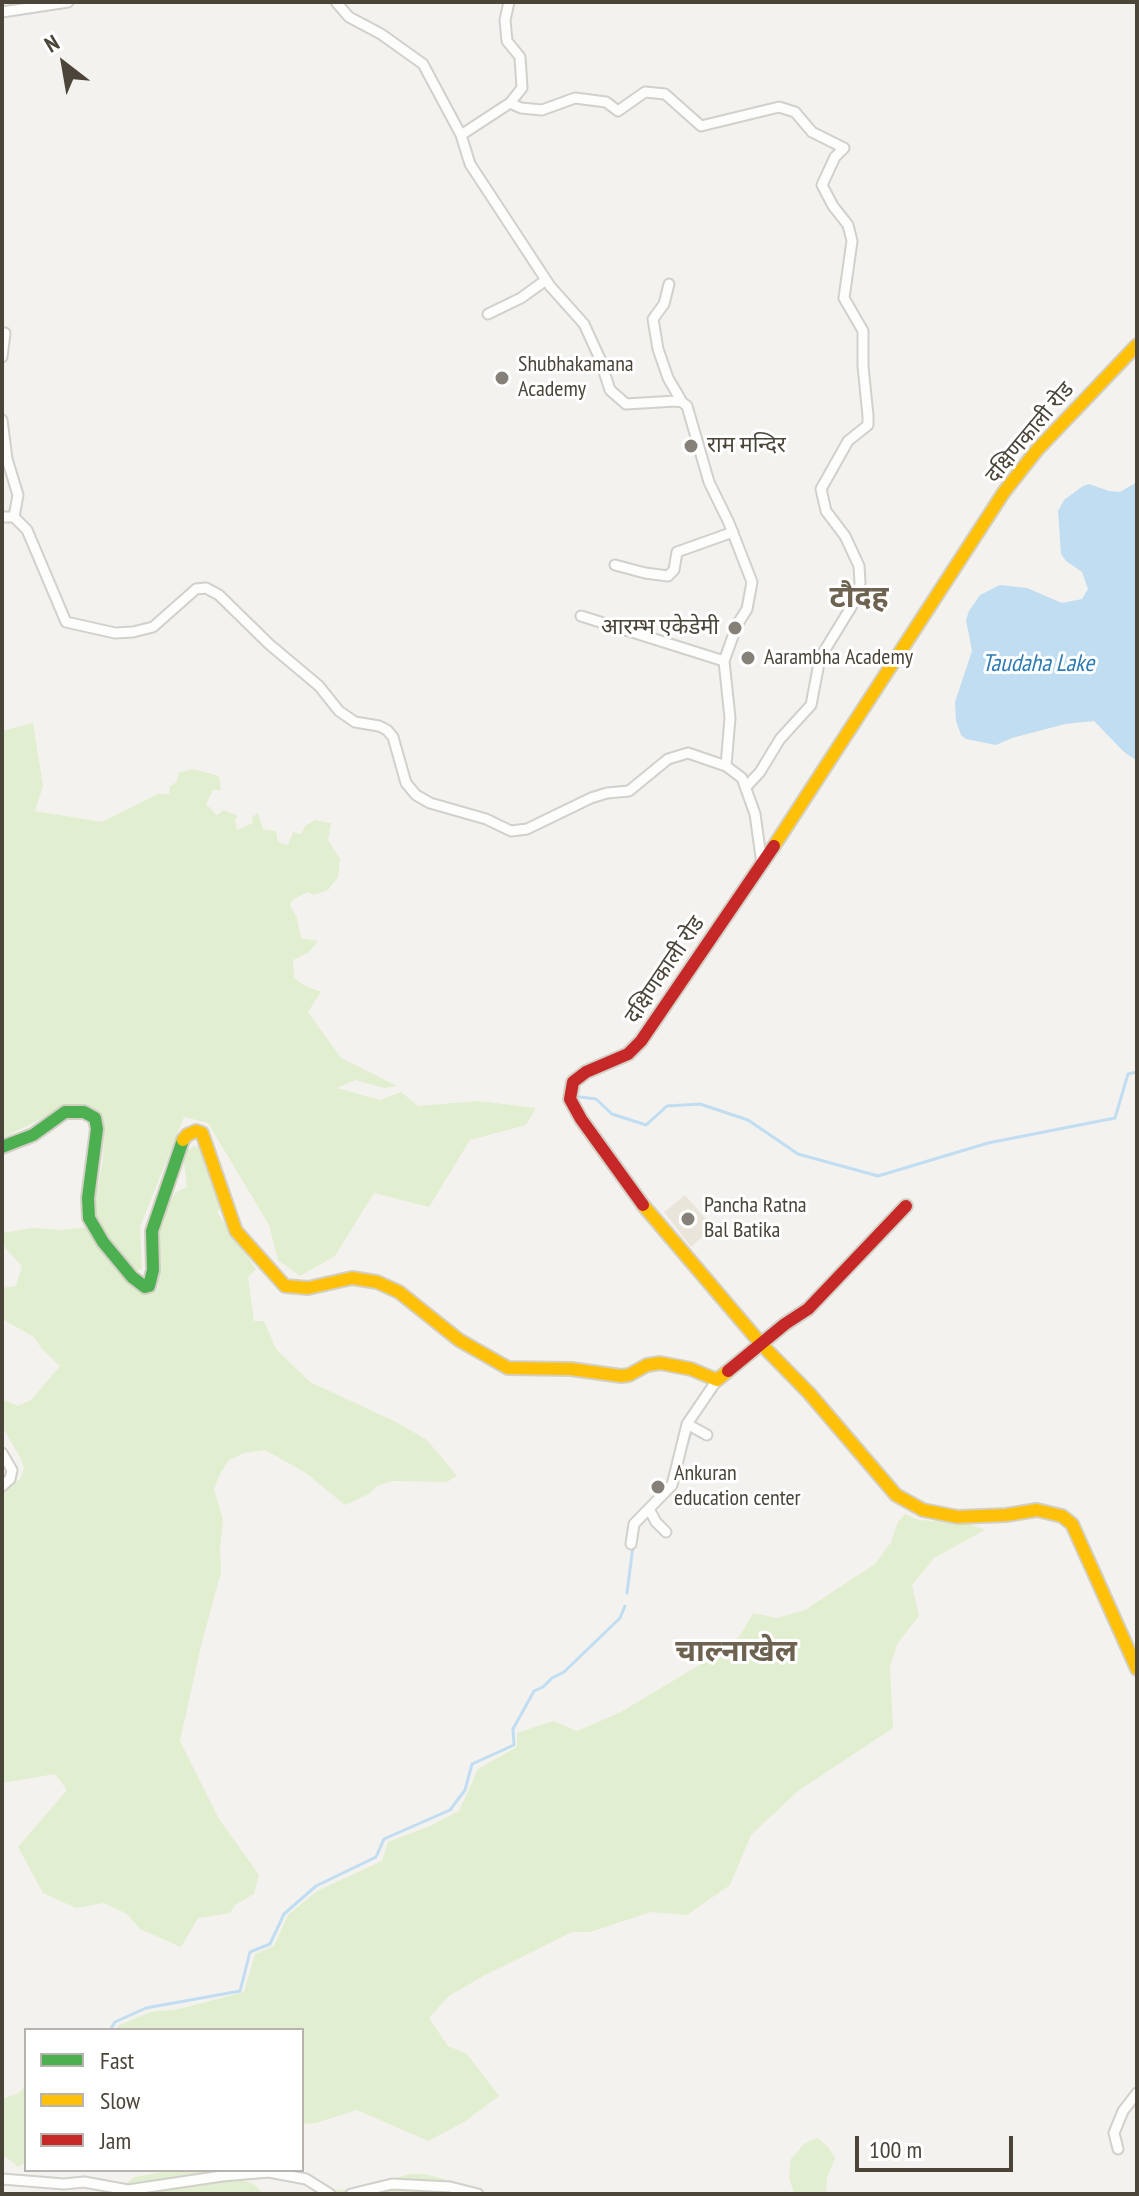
<!DOCTYPE html>
<meta charset="utf-8">
<style>
body{margin:0}
#map{position:relative;width:1139px;height:2196px;overflow:hidden;background:#f4f2ee;font-family:"PT Sans Narrow",sans-serif}
canvas{display:block}
.frame{position:absolute;inset:0;border:4px solid #4b4439;pointer-events:none}
.legend{position:absolute;left:24px;top:2028px;width:280px;height:144px;box-sizing:border-box;background:#fff;border:2px solid #b7b4b0;margin:0;padding:10px 14px;list-style:none;font-size:24px;color:#4b4439}
.legend li{display:flex;align-items:center;gap:16px;height:40px}
.legend b{width:40px;border:2px solid #b7b4b0}
.north{position:absolute;left:24px;top:24px;width:80px;height:80px;-webkit-text-stroke:6px #fff;paint-order:stroke;rotate:329deg;font-size:22px;font-weight:700;line-height:32px;text-align:center;color:#4b4439}
.north::after{content:'';display:block;margin:auto;width:28px;height:36px;background:#4b4439;clip-path:polygon(50% 0,100% 100%,50% 72%,0 100%)}
.scale{position:absolute;left:855px;top:2136px;width:158px;height:36px;box-sizing:border-box;border:4px solid #4b4439;border-top:0;padding-left:10px;font-size:24px;line-height:28px;white-space:nowrap;color:#4b4439;-webkit-text-stroke:6px #fff;paint-order:stroke}
</style>
<div id="map">
<canvas width="1139" height="2196"></canvas>
<div class="frame"></div>
<ul class="legend">
<li><b style="height:10px;background:#4caf50"></b>Fast</li>
<li><b style="height:10px;background:#ffc107"></b>Slow</li>
<li><b style="height:10px;background:#c62828"></b>Jam</li>
</ul>
<div class="north">N</div>
<div class="scale">100 m</div>
</div>
<script>
const c = document.querySelector('canvas').getContext('2d');
c.lineJoin = 'round';
function fill(path, color) {
  c.fillStyle = color;
  c.fill(path, 'evenodd');
}
function shape(rows) {
  const path = new Path2D();
  for (const r of rows) {
    path.moveTo(r[0], r[1]);
    for (let i = 2; i < r.length; i += 2) path.lineTo(r[i], r[i + 1]);
  }
  return path;
}
function trace(path, color, width, dash) {
  c.strokeStyle = color;
  c.lineWidth = width;
  c.lineCap = dash ? 'butt' : 'round';
  c.setLineDash(dash || []);
  c.stroke(path);
}
function write(font, color, halo, rows, align = 'center') {
  c.font = font + ' "PT Sans Narrow","Noto Sans Devanagari",sans-serif';
  c.lineWidth = 6;
  c.setLineDash([]);
  c.textBaseline = 'middle';
  c.strokeStyle = halo;
  c.fillStyle = color;
  for (const [text, x, y, turn = 0] of rows) {
    c.save();
    c.translate(x, y);
    c.rotate((+turn || 0) * Math.PI / 180);
    c.textAlign = isNaN(turn) ? turn : align;
    if (halo) c.strokeText(text, 0, 0);
    c.fillText(text, 0, 0);
    c.restore();
  }
}
fill(shape([
 [685,1195,713,1227,691,1247,664,1212]
]), '#eae5da');
fill(shape([
 [33,723,43,786,35,811,102,822,158,794,169,794,170,786,177,782,178,773,193,769,219,776,221,790,213,790,206,804,217,815,224,810,238,816,235,819,237,830,253,823,252,817,258,813,263,829,276,831,278,842,288,845,293,832,301,834,306,825,315,820,331,823,328,840,340,859,338,877,328,890,314,895,308,892,292,900,290,906,297,918,301,938,318,941,309,952,293,960,294,978,305,986,321,992,308,1012,341,1058,397,1086,384,1088,355,1080,337,1088,380,1100,401,1092,418,1106,478,1101,536,1108,526,1125,470,1140,429,1207,374,1193,335,1256,300,1276,278,1260,269,1225,208,1123,184,1117,140,1227,142,1269,136,1271,106,1238,93,1211,103,1159,104,1126,100,1117,76,1107,47,1116,2,1138,2,731],
 [194,1146,202,1147,223,1205,217,1212,256,1269,248,1277,254,1321,264,1321,276,1349,310,1382,398,1423,427,1440,457,1476,447,1482,392,1481,377,1486,369,1494,345,1505,306,1473,265,1450,244,1453,229,1460,220,1474,214,1489,223,1520,220,1549,221,1572,201,1646,180,1741,219,1819,259,1875,254,1894,235,1905,230,1913,198,1918,181,1947,140,1929,127,1914,104,1903,76,1908,43,1893,18,1847,67,1790,55,1774,2,1783,2,1482,8,1484,20,1480,24,1468,21,1459,2,1426,2,1395,4,1400,18,1406,31,1400,60,1366,42,1349,34,1337,2,1319,2,1288,16,1286,22,1266,6,1249,2,1237,2,1233,33,1228,62,1230,89,1227,98,1247,113,1265,152,1294,159,1287,156,1275,158,1235,167,1206,176,1192,187,1187,184,1162,186,1151],
 [905,1514,919,1520,966,1523,985,1530,934,1558,912,1585,919,1616,897,1644,890,1667,893,1728,798,1791,751,1835,730,1885,687,1915,651,1912,590,1932,572,1932,485,1975,449,1996,429,2018,448,2046,467,2054,499,2096,464,2122,428,2141,357,2110,316,2123,302,2124,302,2030,116,2030,119,2025,151,2012,179,2009,244,1992,255,1954,274,1946,288,1915,317,1891,382,1861,388,1842,430,1826,459,1811,478,1769,517,1747,517,1733,553,1721,577,1731,619,1713,708,1660,740,1636,753,1613,777,1618,805,1610,875,1564,891,1542,898,1522],
 [26,2085,26,2162,18,2167,6,2157,2,2157,2,2099,19,2093],
 [818,2138,829,2148,835,2158,827,2178,826,2194,794,2194,789,2177,791,2159,805,2143],
 [173,2170,210,2170,228,2174,255,2185,264,2194,110,2194,135,2177],
 [410,2174,424,2174,456,2182,485,2194,322,2194,327,2189,347,2190]
]), '#e1eecf');
fill(shape([
 [1137,482,1137,761,1124,752,1094,721,1065,724,1012,738,996,745,966,739,961,735,956,721,955,702,972,651,966,620,969,611,980,595,1000,585,1027,588,1062,603,1082,599,1088,589,1082,572,1066,561,1061,554,1058,511,1064,500,1083,486,1089,484,1109,491,1120,492]
]), '#c0ddf1');
trace(shape([
 [573,1096,596,1099,612,1114,646,1125,667,1106,700,1104,748,1120,798,1154,878,1176,988,1143,1115,1118,1128,1074,1137,1072],
 [710,1398,716,1391],
 [681,1464,691,1432],
 [627,1593,633,1546],
 [110,2030,115,2022,146,2008,240,1991,250,1952,270,1944,284,1914,316,1886,376,1857,384,1839,450,1810,465,1790,472,1764,514,1745,513,1729,534,1691,543,1687,552,1678,564,1672,620,1618,625,1606]
]), '#c0ddf1', 3);
const street = shape([
 [336,2,349,17,381,34,423,64,461,135,470,164,550,286,584,324,600,359,610,390,626,404,676,401,682,402,687,406,709,482,729,523,752,582,747,609,737,625,724,661,730,718,726,766],
 [509,2,505,20,507,41,520,57,522,88,510,103],
 [2,12,68,2],
 [461,135,510,103,521,108,542,110,575,98,606,102,618,111,645,92,665,94,701,126,779,107,795,112,812,132,844,148,835,157,822,185,833,206,848,225,852,241,844,298,863,331,863,366,868,416,868,425,848,441,821,489,826,511,845,536,859,566,860,583,856,599,820,658,811,705,780,739,760,772,746,787],
 [669,284,664,304,653,319,658,349,668,378,682,402],
 [488,314,521,298,546,280],
 [2,357,5,333],
 [2,420,7,459,18,495,14,517],
 [2,517,14,517,27,530,66,622,115,633,133,632,153,627,196,589,206,588,219,595,269,644,319,686,339,711,355,722,379,726,387,730,393,737,406,783,416,795,430,803,486,819,511,831,527,829,591,798,607,793,629,791,668,759,688,753,726,766,742,778,755,814,762,864],
 [615,565,645,573,668,576,674,570,677,552,733,532],
 [581,616,724,661],
 [687,1424,707,1435],
 [2,1453,12,1470,10,1479,2,1486],
 [649,1509,656,1522,666,1532],
 [631,1544,634,1524,672,1485,687,1424,717,1380],
 [1118,2149,1114,2133,1123,2111,1137,2093],
 [2,2179,64,2184,84,2182,128,2190,222,2176,269,2172,306,2179,330,2194],
 [351,2194,392,2184,450,2187,478,2194]
]);
const fast = shape([
 [2,1147,33,1135,65,1112,84,1112,95,1118,97,1129,88,1198,89,1218,103,1242,132,1277,145,1287,149,1286,153,1270,152,1231,183,1140]
]);
const slow = shape([
 [774,846,1004,492,1037,450,1137,345],
 [183,1140,187,1135,196,1131,202,1133,236,1231,285,1286,308,1288,352,1278,377,1282,399,1292,459,1340,508,1368,571,1369,621,1376,629,1375,647,1365,660,1363,691,1369,717,1380,728,1371],
 [643,1205,762,1345,809,1393,896,1495,923,1510,958,1517,1006,1515,1037,1510,1062,1516,1072,1524,1137,1669]
]);
const jam = shape([
 [643,1205,581,1119,570,1099,573,1082,586,1072,628,1054,641,1041,774,846],
 [728,1371,785,1324,808,1309,906,1206]
]);
trace(street, '#d2d0cb', 13);
trace(fast, '#d3cfc5', 16);
trace(slow, '#d3cfc5', 16);
trace(jam, '#d3cfc5', 16);
trace(street, '#fdfdfc', 9);
trace(fast, '#4caf50', 12);
trace(slow, '#ffc107', 12);
trace(jam, '#c62828', 12);
for (const [x, y, r, color] of [
 [502,378,8,"#868178"],
 [691,446,8,"#868178"],
 [735,628,8,"#868178"],
 [748,658,8,"#868178"],
 [688,1219,8,"#868178"],
 [658,1487,8,"#868178"]
]) {
  const dot = new Path2D();
  dot.arc(x, y, r, 0, 2 * Math.PI);
  c.fillStyle = color;
  c.fill(dot);
  trace(dot, '#fff', 3);
}
write('22px', '#4b4439', '#fff', [
 ["Shubhakamana",518,365],
 ["Academy",518,390],
 ["राम मन्दिर",707,446],
 ["आरम्भ एकेडेमी",719,628,"right"],
 ["Aarambha Academy",764,658],
 ["Pancha Ratna",704,1206],
 ["Bal Batika",704,1231],
 ["Ankuran",674,1474],
 ["education center",674,1499]
], 'left');
write('22px', '#4b4439', '#fff', [
 ["दक्षिणकाली रोड",1030,433,-50],
 ["दक्षिणकाली रोड",665,970,-56]
]);
write('italic 24px', '#2e7ab2', '#fff', [
 ["Taudaha Lake",1038,664]
]);
write('bold 30px', '#6e6250', '#fff', [
 ["टौदह",859,598],
 ["चाल्नाखेल",736,1652]
]);
</script>
